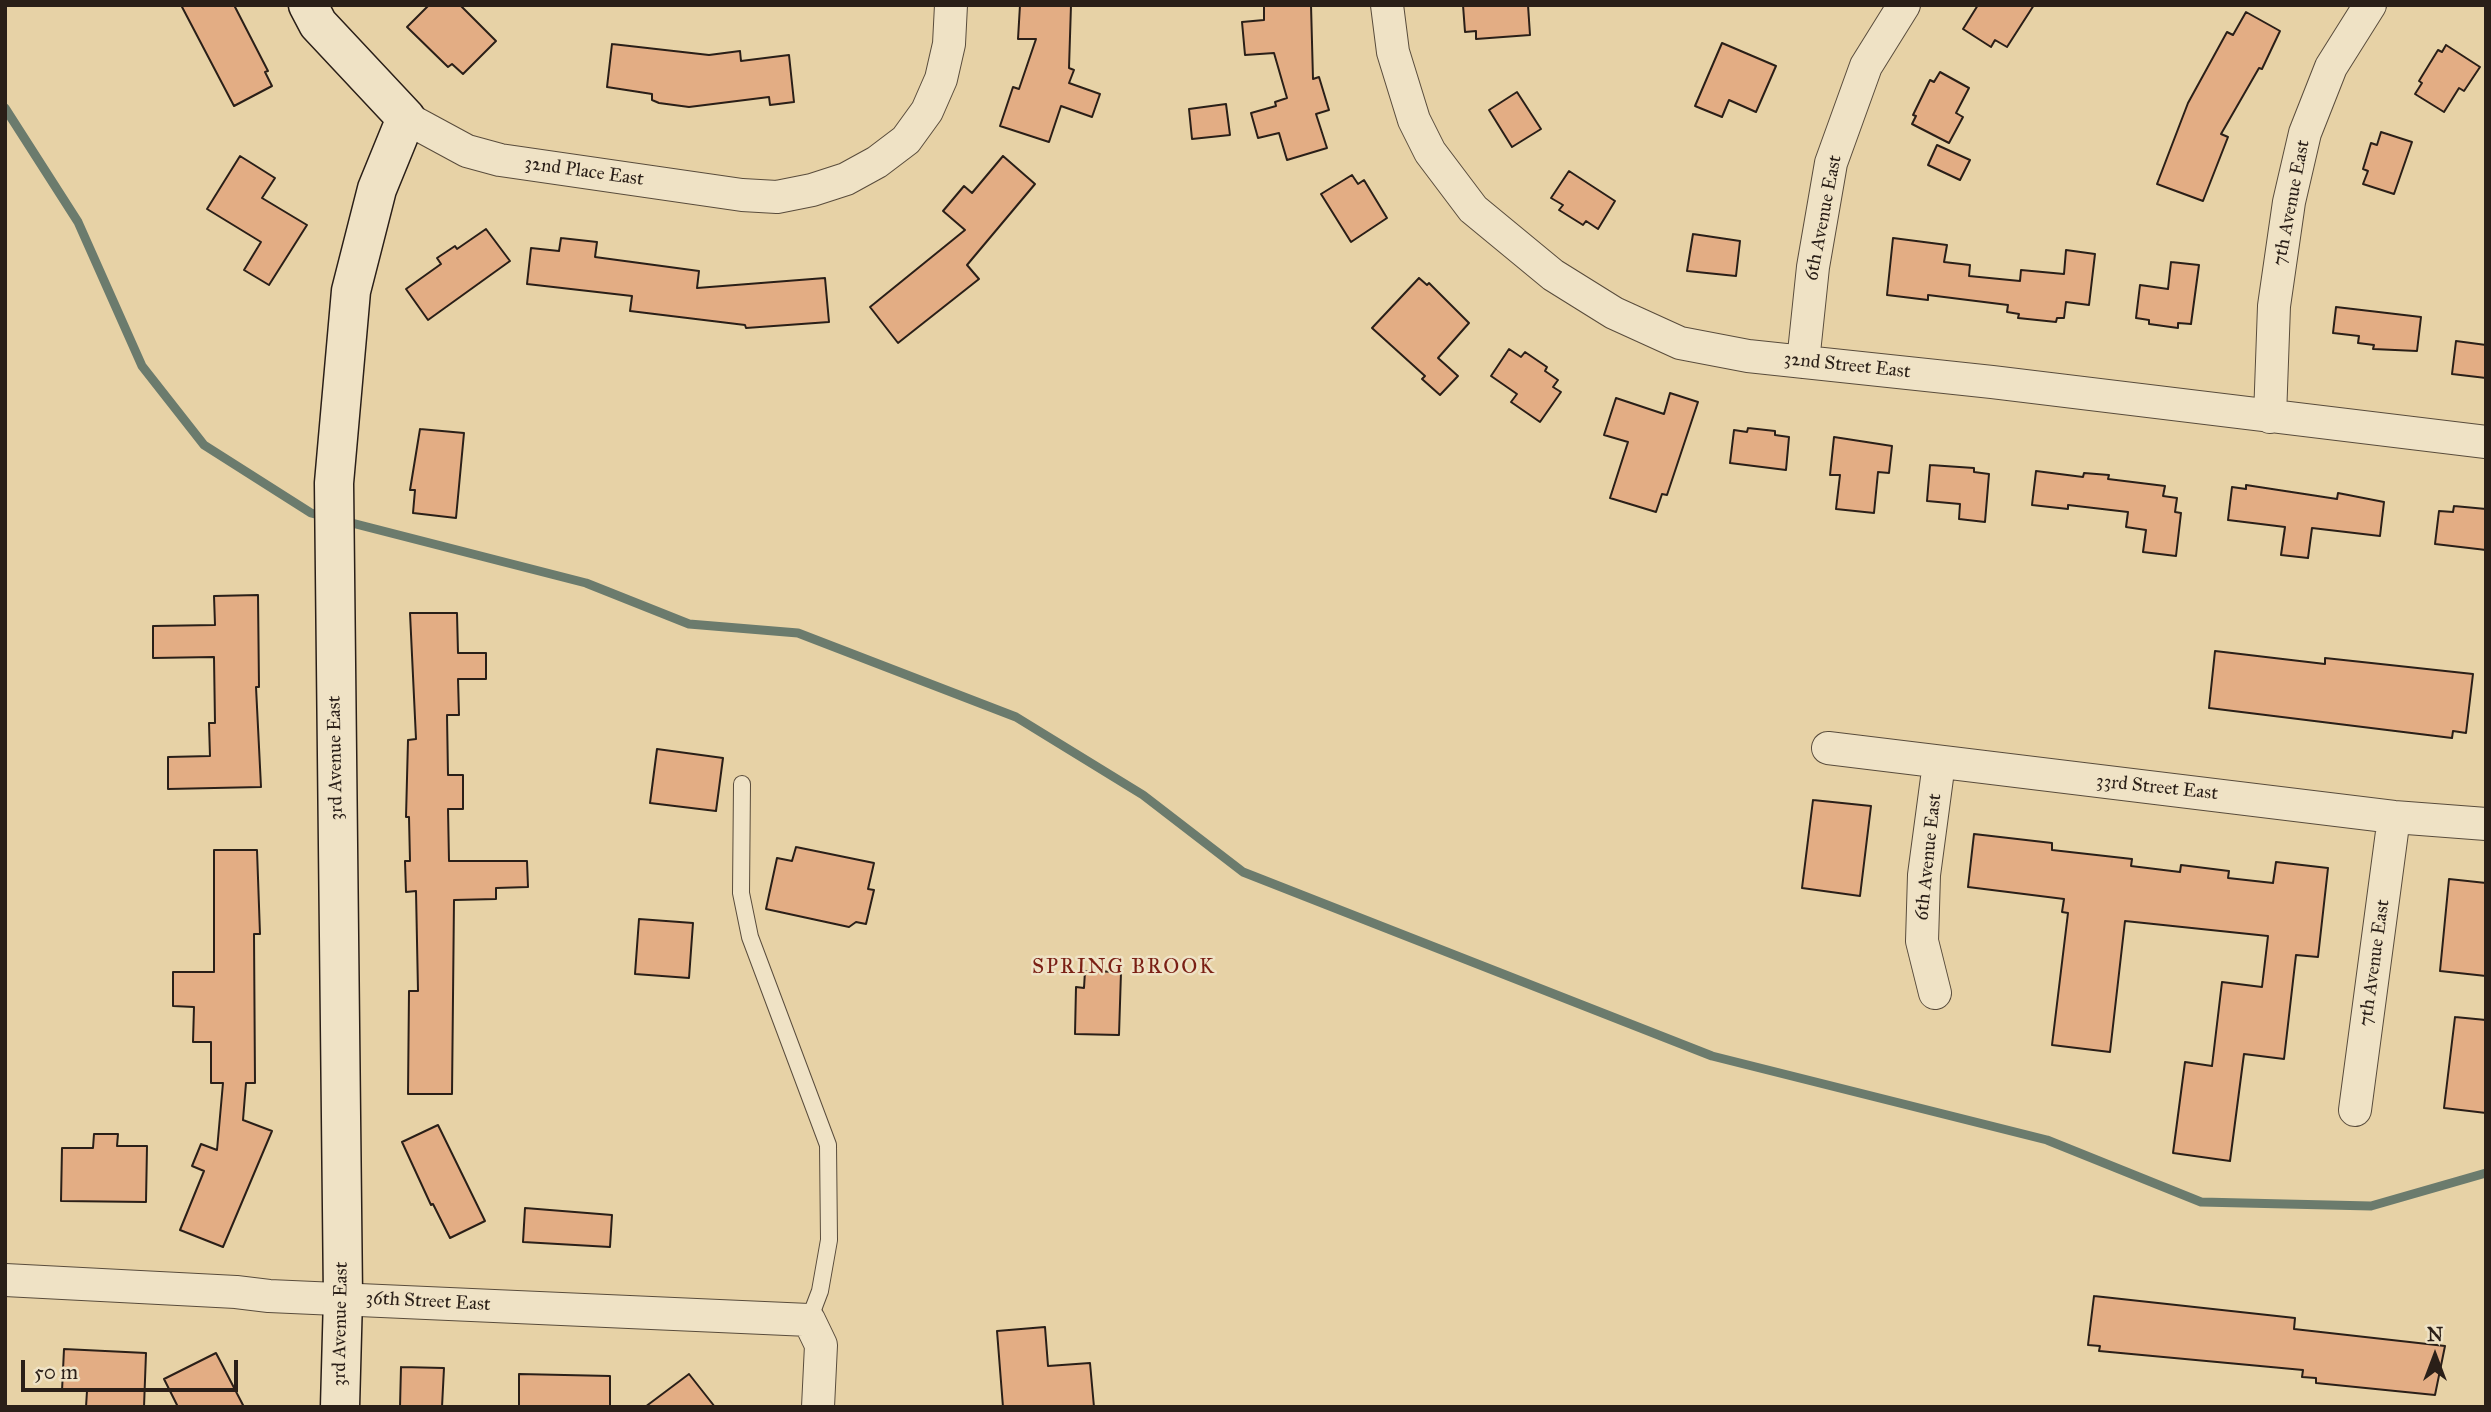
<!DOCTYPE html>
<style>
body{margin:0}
#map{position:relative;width:2491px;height:1412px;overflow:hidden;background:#e7d2a6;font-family:"IM FELL Great Primer",serif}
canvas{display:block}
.frame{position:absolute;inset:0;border:7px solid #2a1f18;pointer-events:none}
.north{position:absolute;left:2400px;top:1321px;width:70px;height:70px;-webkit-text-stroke:5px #efe2c5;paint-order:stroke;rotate:0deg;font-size:19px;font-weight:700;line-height:28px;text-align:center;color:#2a1f18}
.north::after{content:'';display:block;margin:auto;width:24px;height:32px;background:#2a1f18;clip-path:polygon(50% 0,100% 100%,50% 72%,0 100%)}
.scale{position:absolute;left:21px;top:1360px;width:217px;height:32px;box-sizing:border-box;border:4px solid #2a1f18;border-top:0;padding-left:9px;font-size:21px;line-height:24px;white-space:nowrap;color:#2a1f18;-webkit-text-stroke:5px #efe2c5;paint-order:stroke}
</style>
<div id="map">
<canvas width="2491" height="1412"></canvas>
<div class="frame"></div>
<div class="north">N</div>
<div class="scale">50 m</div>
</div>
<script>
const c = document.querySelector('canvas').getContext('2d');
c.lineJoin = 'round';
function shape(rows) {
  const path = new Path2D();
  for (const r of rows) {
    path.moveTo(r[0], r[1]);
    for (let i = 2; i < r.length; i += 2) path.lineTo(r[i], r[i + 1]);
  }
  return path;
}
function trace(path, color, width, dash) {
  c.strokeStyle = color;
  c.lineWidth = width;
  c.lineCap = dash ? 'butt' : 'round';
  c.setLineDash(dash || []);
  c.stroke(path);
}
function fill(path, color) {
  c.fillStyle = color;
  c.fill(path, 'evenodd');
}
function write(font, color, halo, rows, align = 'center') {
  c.font = font + ' "IM FELL Great Primer",serif';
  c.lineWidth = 5;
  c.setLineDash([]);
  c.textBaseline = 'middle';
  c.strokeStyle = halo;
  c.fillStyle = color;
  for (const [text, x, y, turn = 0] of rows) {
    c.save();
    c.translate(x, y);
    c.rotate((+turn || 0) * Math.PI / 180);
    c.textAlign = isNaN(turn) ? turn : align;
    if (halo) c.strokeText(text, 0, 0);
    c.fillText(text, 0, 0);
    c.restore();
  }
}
trace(shape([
 [5,108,78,222,142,366,204,445,311,513,327,517],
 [344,521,586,583,689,624,798,633,1016,717,1143,795,1243,872,1712,1056,2047,1140,2201,1202,2371,1206,2486,1173]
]), '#6b7b6d', 9);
const building = shape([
 [181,5,234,5,268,71,265,72,272,86,234,106,181,5],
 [429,5,460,5,496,41,463,74,452,64,448,67,407,27,429,5],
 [1020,5,1071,5,1069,68,1074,70,1069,83,1100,94,1092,117,1061,106,1049,142,1000,126,1013,87,1019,89,1036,39,1018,39,1020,5],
 [1264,5,1311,5,1313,79,1319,77,1329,110,1316,114,1327,148,1287,160,1279,133,1258,138,1251,113,1276,106,1275,102,1287,98,1274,53,1245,55,1242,22,1264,20,1264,5],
 [1463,5,1528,5,1530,35,1476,39,1476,31,1465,32,1463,5],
 [1978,5,2034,5,2007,47,1995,40,1991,47,1963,29,1978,5],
 [2246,12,2280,31,2262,69,2259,68,2221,134,2228,137,2203,201,2157,184,2188,103,2227,32,2233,35,2246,12],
 [1722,43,1776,66,1756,112,1729,100,1722,117,1695,106,1722,43],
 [612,44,709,55,740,51,741,61,789,55,794,102,770,105,769,97,689,107,659,103,652,100,652,94,607,87,612,44],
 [2446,45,2480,67,2464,91,2459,88,2444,112,2415,94,2422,83,2419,81,2438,50,2442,52,2446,45],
 [1940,72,1969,88,1956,113,1963,117,1949,143,1912,124,1916,116,1913,115,1930,80,1934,82,1940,72],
 [1517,92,1541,129,1512,147,1489,110,1517,92],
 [1226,104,1230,135,1192,139,1189,109,1226,104],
 [2381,132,2412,142,2394,194,2363,184,2368,171,2363,169,2371,143,2377,145,2381,132],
 [1937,145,1970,160,1960,180,1928,165,1937,145],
 [240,156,275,178,262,198,307,225,269,285,244,270,261,242,207,209,240,156],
 [1003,156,1035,184,967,265,979,279,898,343,870,307,965,230,943,211,964,186,972,193,1003,156],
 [1569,171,1615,201,1598,229,1586,221,1583,225,1559,210,1563,205,1551,198,1569,171],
 [1352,175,1358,184,1364,180,1387,218,1351,242,1321,194,1352,175],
 [486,229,510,261,428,320,406,289,441,264,437,258,455,246,457,249,486,229],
 [1693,234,1740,241,1736,276,1687,271,1693,234],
 [561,238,597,242,595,257,699,271,697,288,825,278,829,322,746,328,745,325,630,311,632,296,527,284,531,248,559,251,561,238],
 [1893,238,1947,245,1944,262,1970,265,1969,276,2020,281,2021,270,2064,274,2066,250,2095,254,2089,305,2066,302,2064,318,2057,318,2056,322,2018,318,2019,314,2007,312,2008,305,1928,295,1928,300,1887,295,1893,238],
 [2171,262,2199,265,2191,324,2178,323,2178,328,2149,324,2149,320,2136,318,2140,285,2168,289,2171,262],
 [1419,278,1427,285,1429,283,1469,323,1438,358,1458,376,1440,395,1422,379,1425,376,1372,328,1419,278],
 [2336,307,2421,317,2417,351,2373,349,2374,345,2358,343,2359,336,2333,333,2336,307],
 [2456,341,2486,345,2486,378,2452,374,2456,341],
 [1509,349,1521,357,1525,352,1547,367,1545,371,1558,380,1553,387,1561,392,1540,422,1511,402,1517,394,1491,376,1509,349],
 [1670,393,1698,402,1667,495,1662,494,1656,512,1610,498,1628,442,1604,435,1616,398,1664,414,1670,393],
 [1748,428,1775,431,1775,435,1789,437,1786,470,1730,463,1734,430,1747,432,1748,428],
 [420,429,464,433,456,518,413,513,415,490,410,490,420,429],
 [1834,437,1892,446,1889,473,1878,472,1874,513,1836,509,1840,475,1830,475,1834,437],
 [1930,465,1974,468,1974,472,1989,474,1985,522,1959,519,1960,504,1927,501,1930,465],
 [2036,471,2083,477,2084,473,2109,475,2108,479,2165,486,2163,496,2177,498,2175,512,2181,513,2176,556,2143,552,2146,530,2126,527,2128,512,2068,505,2068,509,2032,505,2036,471],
 [2246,485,2337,499,2338,493,2384,502,2380,536,2312,528,2308,558,2281,555,2285,527,2228,520,2232,487,2246,489,2246,485],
 [2454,506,2486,509,2486,550,2435,544,2439,511,2453,512,2454,506],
 [258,595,259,687,256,687,261,787,168,789,168,757,210,756,209,723,215,723,214,657,153,658,153,626,215,625,214,596,258,595],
 [410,613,457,613,458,653,486,653,486,679,458,679,459,715,447,715,448,775,463,775,463,809,448,809,449,861,527,861,528,887,496,888,496,899,454,900,452,1094,408,1094,409,991,418,991,416,891,406,892,405,861,410,861,409,817,406,817,408,740,416,739,410,613],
 [2215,651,2325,664,2325,658,2473,674,2466,733,2453,731,2452,738,2209,708,2215,651],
 [657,749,723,758,716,811,650,803,657,749],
 [1813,800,1871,806,1860,896,1802,888,1813,800],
 [1974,834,2052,843,2052,850,2132,859,2131,866,2180,872,2181,865,2229,871,2228,878,2273,883,2276,862,2328,868,2318,957,2296,955,2284,1059,2244,1054,2230,1161,2173,1153,2185,1062,2212,1066,2222,982,2262,987,2268,936,2125,921,2110,1052,2052,1045,2068,913,2062,912,2064,899,1968,887,1974,834],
 [796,847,874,863,868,889,874,890,866,924,856,922,849,927,766,909,777,858,792,861,796,847],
 [214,850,257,850,260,934,254,934,255,1083,246,1083,243,1120,272,1131,223,1247,180,1230,204,1171,192,1166,201,1144,217,1150,223,1083,211,1083,211,1042,193,1042,194,1007,173,1006,173,972,214,972,214,850],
 [2449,879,2486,883,2486,976,2440,971,2449,879],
 [639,919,693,923,689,978,635,974,639,919],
 [1085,971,1121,972,1119,1035,1075,1034,1076,987,1084,988,1085,971],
 [2455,1017,2486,1020,2486,1113,2444,1108,2455,1017],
 [438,1125,485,1221,450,1238,433,1204,431,1205,402,1142,438,1125],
 [94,1134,118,1134,117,1146,147,1146,146,1202,61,1201,62,1148,93,1148,94,1134],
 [525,1208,612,1215,610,1247,523,1242,525,1208],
 [2094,1296,2295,1318,2294,1329,2445,1346,2435,1395,2316,1383,2316,1378,2302,1377,2303,1370,2099,1351,2100,1346,2088,1345,2094,1296],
 [1045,1327,1048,1366,1090,1363,1094,1407,1003,1407,997,1331,1045,1327],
 [64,1349,146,1353,144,1407,86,1407,87,1391,62,1391,64,1349],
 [216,1353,244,1407,178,1407,164,1379,216,1353],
 [401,1367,444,1368,442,1407,400,1407,401,1367],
 [519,1374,610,1376,610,1407,519,1407,519,1374],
 [689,1374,715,1407,645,1407,689,1374]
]);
fill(building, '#e3ad84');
trace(building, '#2a1f18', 2);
const lane = shape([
 [742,784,741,893,750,937,828,1145,829,1240,820,1291,809,1320]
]);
const street = shape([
 [1387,5,1393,52,1414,120,1430,152,1473,209,1553,275,1614,313,1680,343,1748,356,1992,382,2486,442],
 [406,118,467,151,500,160,742,195,777,197,812,190,846,179,877,162,906,140,927,111,941,79,949,44,951,5],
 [1803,362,1813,267,1831,163,1866,66,1904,5],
 [2270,417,2274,306,2289,202,2305,133,2331,67,2370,5],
 [1828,748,2394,817,2486,824],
 [1935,993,1922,941,1924,875,1939,763],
 [2355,1110,2394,817],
 [5,1280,236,1292,269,1296,809,1320,821,1345,818,1407]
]);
const secondary = shape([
 [308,5,318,24,406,118,377,189,351,291,334,483,343,1297,340,1407]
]);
trace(lane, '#594c3c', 18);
trace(street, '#594c3c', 34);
trace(secondary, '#2a1f18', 41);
trace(lane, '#efe2c5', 16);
trace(street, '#efe2c5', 32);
trace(secondary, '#efe2c5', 38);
write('19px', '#2a1f18', '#efe2c5', [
 ["32nd Place East",584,172,8],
 ["7th Avenue East",2292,203,-79],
 ["6th Avenue East",1824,218,-79],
 ["32nd Street East",1847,366,6],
 ["3rd Avenue East",336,758,-91],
 ["33rd Street East",2157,788,6],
 ["6th Avenue East",1929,857,-84],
 ["7th Avenue East",2375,963,-82],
 ["36th Street East",428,1302,3],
 ["3rd Avenue East",341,1324,-89]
]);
c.letterSpacing = '2px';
write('21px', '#7a1f14', '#efe2c5', [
 ["SPRING BROOK",1124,968]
]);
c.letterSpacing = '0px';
</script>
